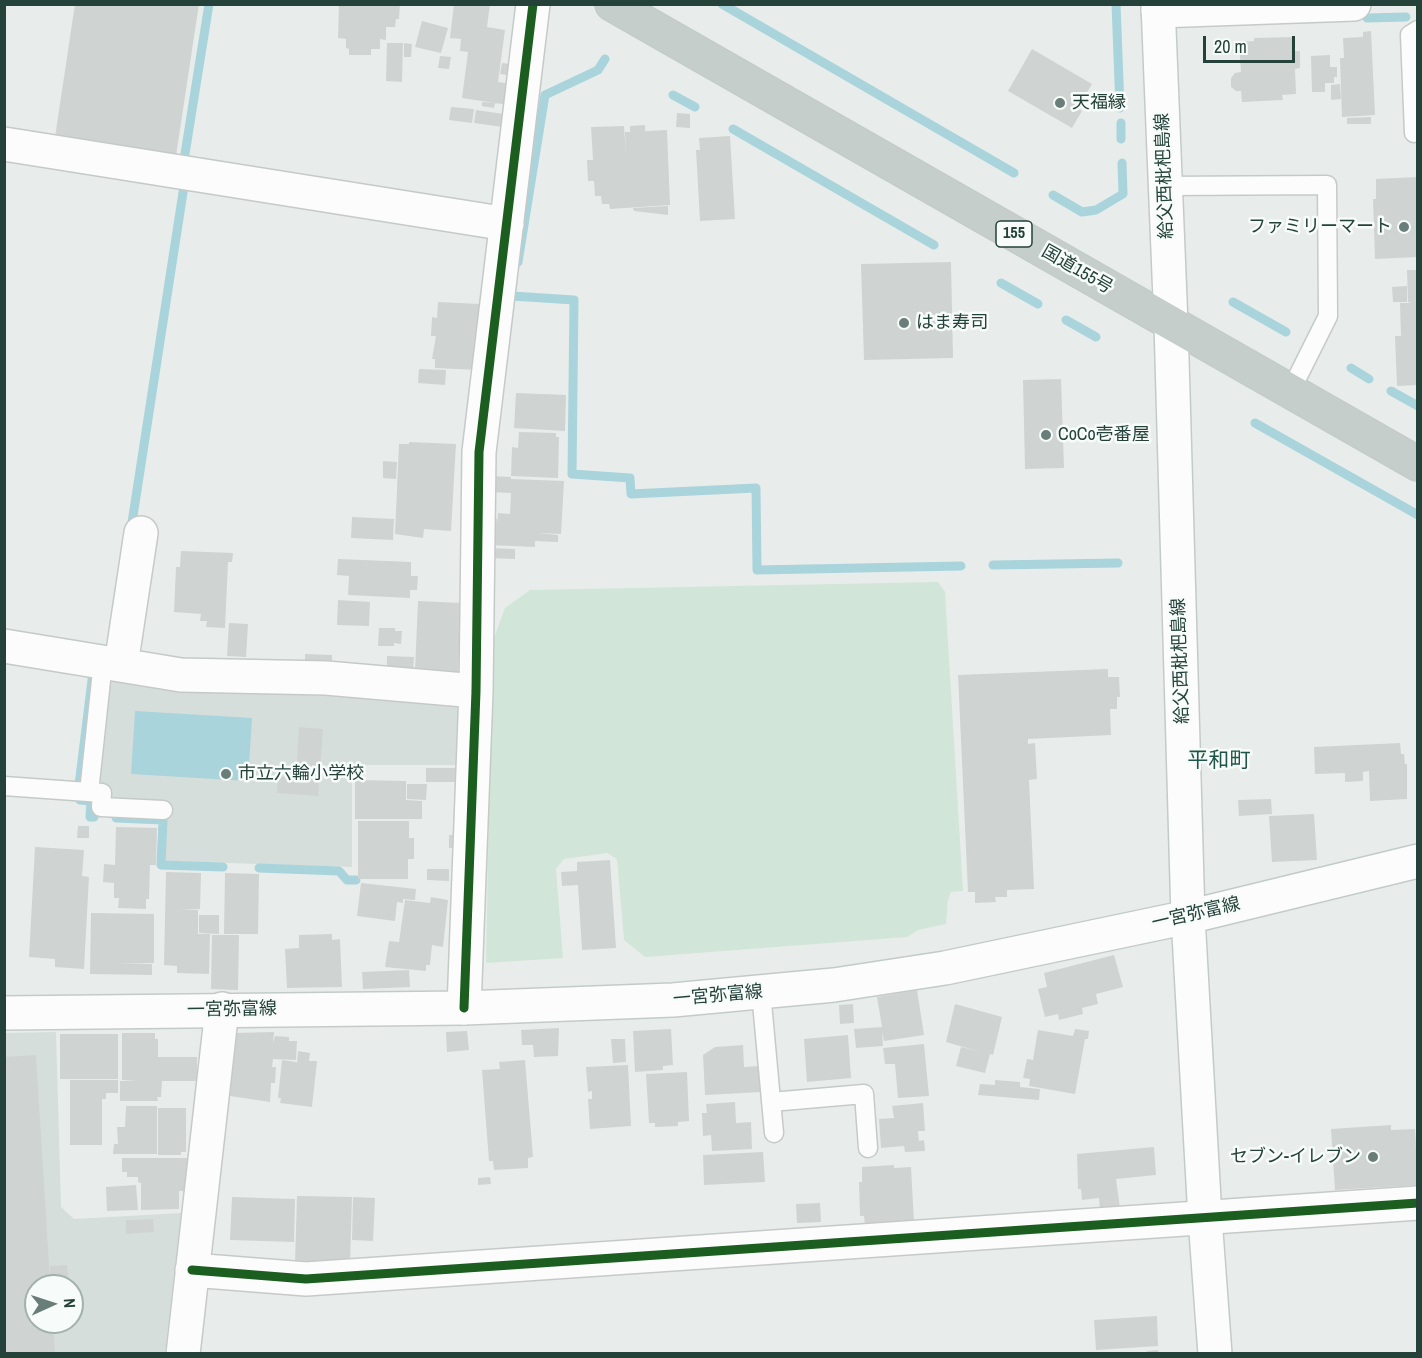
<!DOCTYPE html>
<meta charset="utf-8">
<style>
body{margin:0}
#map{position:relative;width:1422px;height:1358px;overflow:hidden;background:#e8edeb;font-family:"Archivo Narrow",sans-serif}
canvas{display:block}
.frame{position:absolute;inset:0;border:6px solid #24423a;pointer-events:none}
.north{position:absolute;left:24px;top:1274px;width:60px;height:60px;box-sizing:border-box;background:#f7fbf9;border:2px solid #a3b1ad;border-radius:50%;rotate:87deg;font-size:16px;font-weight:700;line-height:24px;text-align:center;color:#24423a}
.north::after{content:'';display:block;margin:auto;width:21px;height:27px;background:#697e78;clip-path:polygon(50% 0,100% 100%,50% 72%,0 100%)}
.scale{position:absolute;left:1203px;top:36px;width:92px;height:27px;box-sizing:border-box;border:3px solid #24423a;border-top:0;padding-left:8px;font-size:18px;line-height:21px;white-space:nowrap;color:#24423a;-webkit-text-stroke:4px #f7fbf9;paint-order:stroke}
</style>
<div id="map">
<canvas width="1422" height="1358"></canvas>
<div class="frame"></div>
<div class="north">N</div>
<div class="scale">20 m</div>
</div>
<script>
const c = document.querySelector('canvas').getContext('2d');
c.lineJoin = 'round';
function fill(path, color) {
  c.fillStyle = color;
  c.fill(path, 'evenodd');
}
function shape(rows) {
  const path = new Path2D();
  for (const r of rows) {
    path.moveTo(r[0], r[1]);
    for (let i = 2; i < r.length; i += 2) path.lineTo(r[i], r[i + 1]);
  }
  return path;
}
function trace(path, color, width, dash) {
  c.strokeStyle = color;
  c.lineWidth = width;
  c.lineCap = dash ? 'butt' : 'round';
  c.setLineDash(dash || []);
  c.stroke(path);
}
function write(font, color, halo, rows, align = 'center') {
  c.font = font + ' "Archivo Narrow","Noto Sans JP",sans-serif';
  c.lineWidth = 5;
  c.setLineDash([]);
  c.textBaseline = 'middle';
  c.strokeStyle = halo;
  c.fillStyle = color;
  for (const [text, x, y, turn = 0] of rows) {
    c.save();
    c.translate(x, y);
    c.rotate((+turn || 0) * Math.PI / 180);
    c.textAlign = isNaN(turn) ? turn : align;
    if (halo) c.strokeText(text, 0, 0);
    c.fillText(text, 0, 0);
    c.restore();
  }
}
fill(shape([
 [109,675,449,699,460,707,459,765,352,765,352,867,165,861,168,805,107,803,107,787,100,784],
 [56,1032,61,1207,74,1219,181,1213,165,1353,5,1353,4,1033],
 [36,1286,72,1286,72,1322,36,1322]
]), '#d6dedb');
fill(shape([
 [938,582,945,592,963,891,951,892,948,900,946,924,918,930,907,937,645,957,624,940,617,859,607,853,564,859,556,869,563,958,486,963,492,643,505,608,530,590]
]), '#d1e6d8');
fill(shape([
 [135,711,252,718,248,781,131,774]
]), '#a9d4db');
trace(shape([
 [722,4,1014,173],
 [1116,4,1120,108],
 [1367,18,1406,17],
 [673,95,695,107],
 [1121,123,1121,139],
 [733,129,934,245],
 [184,160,209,4],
 [1053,195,1082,212,1096,210,1123,194,1122,163],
 [518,262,545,95,598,70,605,59],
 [1001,283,1038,304],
 [512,296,574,300,572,474,630,478,631,494,756,488,757,570,961,566],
 [1233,302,1286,332],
 [1066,320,1096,337],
 [1351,368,1369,379],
 [1391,391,1418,406],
 [1255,423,1418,515],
 [131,529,184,186],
 [993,565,1118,563],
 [79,785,93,672],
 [80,800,91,801,90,817,94,817],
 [116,818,163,820,161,865,223,867],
 [259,868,339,871,347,880,356,880]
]), '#a9d4db', 9);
fill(shape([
 [75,4,199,4,176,156,55,137],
 [339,4,400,4,399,19,396,19,395,27,386,27,386,40,380,39,380,49,371,49,371,55,349,55,349,49,346,48,346,39,338,38],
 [454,4,490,4,487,27,505,30,498,82,511,84,508,105,462,98,468,52,460,51,461,39,450,38],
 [422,21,448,28,441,53,415,47],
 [1371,31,1375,115,1342,117,1340,58,1344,58,1343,38,1363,37,1363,32],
 [1294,37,1294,51,1300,51,1300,68,1295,69,1296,94,1282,95,1283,100,1242,102,1241,91,1236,91,1231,87,1231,78,1235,73,1241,72,1239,42,1254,41,1254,38],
 [387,43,403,43,402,82,386,81],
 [404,43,412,44,411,57,404,57],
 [1032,49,1092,84,1078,108,1082,111,1072,128,1008,91],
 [1330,55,1330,67,1337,67,1337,77,1334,77,1334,83,1325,83,1325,92,1312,92,1311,56],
 [440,56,451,57,449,69,438,68],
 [502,63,510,64,508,75,500,74],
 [1340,84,1341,99,1331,100,1331,85],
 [482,102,495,103,494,108,482,106],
 [451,107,474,109,472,123,449,120],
 [476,110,504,114,503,127,474,123],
 [677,113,690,114,690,128,676,127],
 [1371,117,1371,124,1347,124,1347,118],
 [645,125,645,131,667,130,670,205,610,209,609,204,602,204,601,196,595,196,594,181,588,181,587,160,593,160,591,127,624,126,626,155,625,132,630,132,630,126],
 [730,136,735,219,700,221,696,150,700,150,699,138],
 [1418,177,1418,257,1375,259,1373,199,1376,199,1376,179],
 [668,206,668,215,634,211,633,208],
 [951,262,953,358,864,360,861,264],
 [1407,270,1418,270,1418,385,1397,386,1395,336,1401,336,1400,303,1411,303,1408,302],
 [1407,286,1407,302,1393,302,1392,287],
 [438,302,480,304,478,370,435,368,435,359,432,359,436,336,431,336,432,317,437,318],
 [419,369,446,370,445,385,418,383],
 [1061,379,1064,468,1025,469,1023,380],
 [516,393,566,395,565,431,514,428],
 [519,432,556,433,556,437,559,437,558,478,511,476,512,447,518,448],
 [409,442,456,444,451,531,424,529,423,538,395,534,399,444,409,444],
 [383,461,397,462,396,479,383,478],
 [489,476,511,477,511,479,564,481,561,534,536,533,558,535,558,542,535,541,535,547,488,545,488,518,497,519,497,525,498,513,510,514,511,493,488,492],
 [352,517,394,519,393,540,351,538],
 [488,548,515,549,515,559,488,558],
 [181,551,233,553,232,562,228,562,225,628,206,627,207,621,200,621,201,614,174,612,176,567,180,567],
 [338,559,411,562,411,576,418,576,417,590,410,590,410,598,348,595,349,576,337,575],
 [338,600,370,602,369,626,337,625],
 [418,601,461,603,458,673,415,671],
 [229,623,248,624,246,657,227,656],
 [379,628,395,628,395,631,402,631,401,644,394,643,394,646,378,646],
 [305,654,332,655,332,667,305,666],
 [387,656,414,657,413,671,387,670],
 [1108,669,1108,677,1119,677,1120,697,1117,697,1117,709,1110,709,1111,735,1028,739,1028,744,1035,743,1037,779,1029,780,1034,889,1007,890,1007,897,995,897,996,902,975,903,975,892,968,892,958,675],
 [299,727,323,729,318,796,277,793,278,776,296,778],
 [1400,743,1401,754,1404,754,1405,764,1407,764,1407,799,1370,801,1369,771,1363,772,1363,781,1345,782,1345,773,1315,774,1314,747],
 [426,768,458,768,458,782,426,782],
 [355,780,406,781,406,800,422,801,422,819,355,819],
 [407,784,427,784,426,800,407,799],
 [1271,799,1272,814,1239,816,1238,800],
 [1314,814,1317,860,1272,862,1269,816],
 [358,821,409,821,409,838,414,838,414,859,408,859,408,879,358,879],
 [78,826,89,826,89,838,77,838],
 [116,827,157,828,156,865,150,865,149,899,146,899,146,909,118,908,119,898,114,898,114,883,103,882,104,864,115,865],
 [449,835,456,835,456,848,449,848],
 [35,847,84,850,82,876,89,877,84,969,55,967,55,959,29,957],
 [610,860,616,948,582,950,578,885,562,886,561,872,577,871,577,862],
 [427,869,449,869,449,881,427,880],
 [166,872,201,873,200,909,179,910,198,910,198,934,210,934,209,974,177,973,177,966,164,965],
 [225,873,259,874,258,934,224,934],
 [361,883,416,889,415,900,403,899,403,903,397,902,395,921,357,916],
 [431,897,448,900,443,947,432,945,430,965,426,965,426,971,385,967,389,941,399,942,405,900,430,903],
 [91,913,154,914,154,963,119,963,152,964,152,975,90,974],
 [199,915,219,915,219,934,199,933],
 [332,934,332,940,340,939,342,987,287,988,285,949,299,948,299,935],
 [212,935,239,935,238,990,211,989],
 [1114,955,1123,987,1096,994,1098,1004,1082,1008,1083,1014,1059,1020,1058,1014,1045,1017,1038,989,1047,987,1044,973],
 [409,970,410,987,363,989,362,972],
 [917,990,924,1035,884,1041,882,1032,883,1046,856,1048,854,1029,882,1027,877,997],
 [853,1004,854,1023,840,1024,839,1005],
 [955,1004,1002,1017,993,1055,990,1054,985,1073,956,1066,961,1047,981,1052,946,1042],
 [559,1028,558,1056,534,1057,533,1045,522,1045,521,1030],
 [671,1029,673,1065,663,1066,663,1070,635,1072,633,1031],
 [1075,1029,1089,1031,1088,1039,1085,1039,1075,1094,1029,1086,1030,1079,1023,1078,1027,1059,1033,1060,1038,1030,1073,1036],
 [467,1031,469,1050,447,1052,446,1032],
 [274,1032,273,1044,275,1036,289,1037,289,1041,297,1041,296,1060,273,1059,272,1067,276,1067,275,1083,271,1083,270,1102,230,1096,233,1033],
 [122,1033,155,1033,155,1039,158,1039,158,1057,197,1057,197,1081,162,1081,161,1097,157,1097,158,1101,120,1101,120,1081,136,1081,122,1080],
 [60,1034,118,1034,118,1079,60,1079],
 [848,1035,851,1078,807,1082,804,1039],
 [611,1039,625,1039,626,1062,613,1063],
 [924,1044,929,1096,898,1098,895,1064,885,1064,883,1048],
 [743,1045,744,1067,760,1066,762,1092,705,1095,703,1055,715,1047],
 [298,1051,310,1053,309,1061,317,1061,312,1107,280,1103,281,1098,278,1098,282,1060,296,1062,297,1063],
 [36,1055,50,1280,50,1266,67,1265,69,1286,36,1286,36,1322,53,1322,55,1354,5,1354,5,1057],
 [525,1060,533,1157,528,1158,528,1168,494,1170,493,1161,489,1161,482,1070,500,1069,499,1062],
 [628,1065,631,1126,590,1129,588,1099,592,1099,592,1091,588,1092,586,1067],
 [687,1072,689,1121,678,1122,678,1126,655,1127,655,1123,649,1123,646,1074],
 [70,1080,118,1080,118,1093,106,1093,106,1099,102,1099,102,1145,70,1145],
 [995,1080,1020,1082,1020,1087,1040,1089,1039,1100,978,1095,980,1084,995,1085],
 [735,1102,736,1123,751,1122,752,1149,712,1151,711,1135,703,1136,702,1113,707,1113,706,1104],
 [923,1103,925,1131,918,1131,919,1141,924,1140,925,1151,905,1152,904,1146,881,1148,879,1119,894,1118,892,1106],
 [126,1106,157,1106,157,1154,113,1154,114,1144,118,1144,117,1127,125,1127],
 [158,1108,186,1108,186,1152,181,1152,181,1155,158,1155],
 [1391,1125,1391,1130,1415,1129,1418,1185,1335,1190,1331,1129],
 [1154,1147,1156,1175,1116,1179,1120,1208,1100,1210,1099,1198,1082,1200,1081,1189,1078,1189,1077,1154],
 [763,1152,765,1182,704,1185,703,1155],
 [122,1158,189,1158,185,1191,179,1191,179,1209,141,1210,141,1183,138,1182,138,1177,127,1177,127,1172,122,1172],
 [894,1165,894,1168,911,1167,914,1223,865,1226,864,1216,860,1216,859,1182,862,1182,862,1167],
 [490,1177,491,1184,478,1185,478,1178],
 [136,1185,138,1210,107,1211,106,1187],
 [297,1196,352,1197,350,1265,295,1263],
 [232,1197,295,1199,294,1242,230,1240],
 [353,1197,375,1198,373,1241,352,1240],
 [820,1203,821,1222,797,1223,796,1204],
 [153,1219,154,1232,126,1234,126,1220],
 [1157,1316,1158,1346,1096,1350,1094,1320],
 [1158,1350,1159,1354,1147,1354,1147,1351]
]), '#cfd4d2');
const service = shape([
 [1414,133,1410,35,1418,30],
 [1166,186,1327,185,1328,316,1290,392],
 [4,786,102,793,101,807,163,810],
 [89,792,103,662],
 [761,992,774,1133],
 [771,1102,864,1094,868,1148]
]);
const minor = shape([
 [1158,11,1354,4],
 [4,144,507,224],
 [4,646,181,675,326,678,476,691],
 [121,665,141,533],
 [464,1008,476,691,479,452,533,4],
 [192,1270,306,1279,1418,1203],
 [183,1354,222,1009]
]);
const secondary = shape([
 [1158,4,1171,324,1188,917,1205,1218,1215,1354],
 [4,1013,464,1008,673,1000,834,985,945,968,1188,917,1418,861]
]);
const trunk = shape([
 [612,4,1418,464]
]);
trace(service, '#c5cac8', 21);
trace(minor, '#c5cac8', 36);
trace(secondary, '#c3cbc8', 36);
trace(trunk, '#c3ccc9', 36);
trace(service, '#fcfcfc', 18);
trace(minor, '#fcfcfc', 33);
trace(secondary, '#fcfcfc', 33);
trace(trunk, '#c6cecc', 33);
trace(shape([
 [464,1008,476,691,479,452,533,4],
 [192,1270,306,1279,1418,1203]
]), '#1b5e20', 9);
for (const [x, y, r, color] of [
 [1060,103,6,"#697e78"],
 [1404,227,6,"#697e78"],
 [904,323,6,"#697e78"],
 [1046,435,6,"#697e78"],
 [226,774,6,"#697e78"],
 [1373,1157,6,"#697e78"]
]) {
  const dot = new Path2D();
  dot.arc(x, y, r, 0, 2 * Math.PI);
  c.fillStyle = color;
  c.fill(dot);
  trace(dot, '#f7fbf9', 2);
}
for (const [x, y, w] of [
 [1014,234,36]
]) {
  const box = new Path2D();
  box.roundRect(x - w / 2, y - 13, w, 26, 4.5);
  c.fillStyle = '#f7fbf9';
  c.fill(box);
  trace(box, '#24423a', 1.5);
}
write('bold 16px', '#24423a', null, [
 ["155",1014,234]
]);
write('18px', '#24423a', '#f7fbf9', [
 ["天福縁",1072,103],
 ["ファミリーマート",1392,227,"right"],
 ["はま寿司",916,323],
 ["CoCo壱番屋",1058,435],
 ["市立六輪小学校",238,774],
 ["セブン-イレブン",1361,1157,"right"]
], 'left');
write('18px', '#24423a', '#f7fbf9', [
 ["給父西枇杷島線",1165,176,-92],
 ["国道155号",1077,270,30],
 ["給父西枇杷島線",1181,661,-92],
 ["一宮弥富線",1196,914,-13],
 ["一宮弥富線",718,996,-5],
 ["一宮弥富線",232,1010,-1]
]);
write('21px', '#1f5548', '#f7fbf9', [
 ["平和町",1219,761]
]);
</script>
